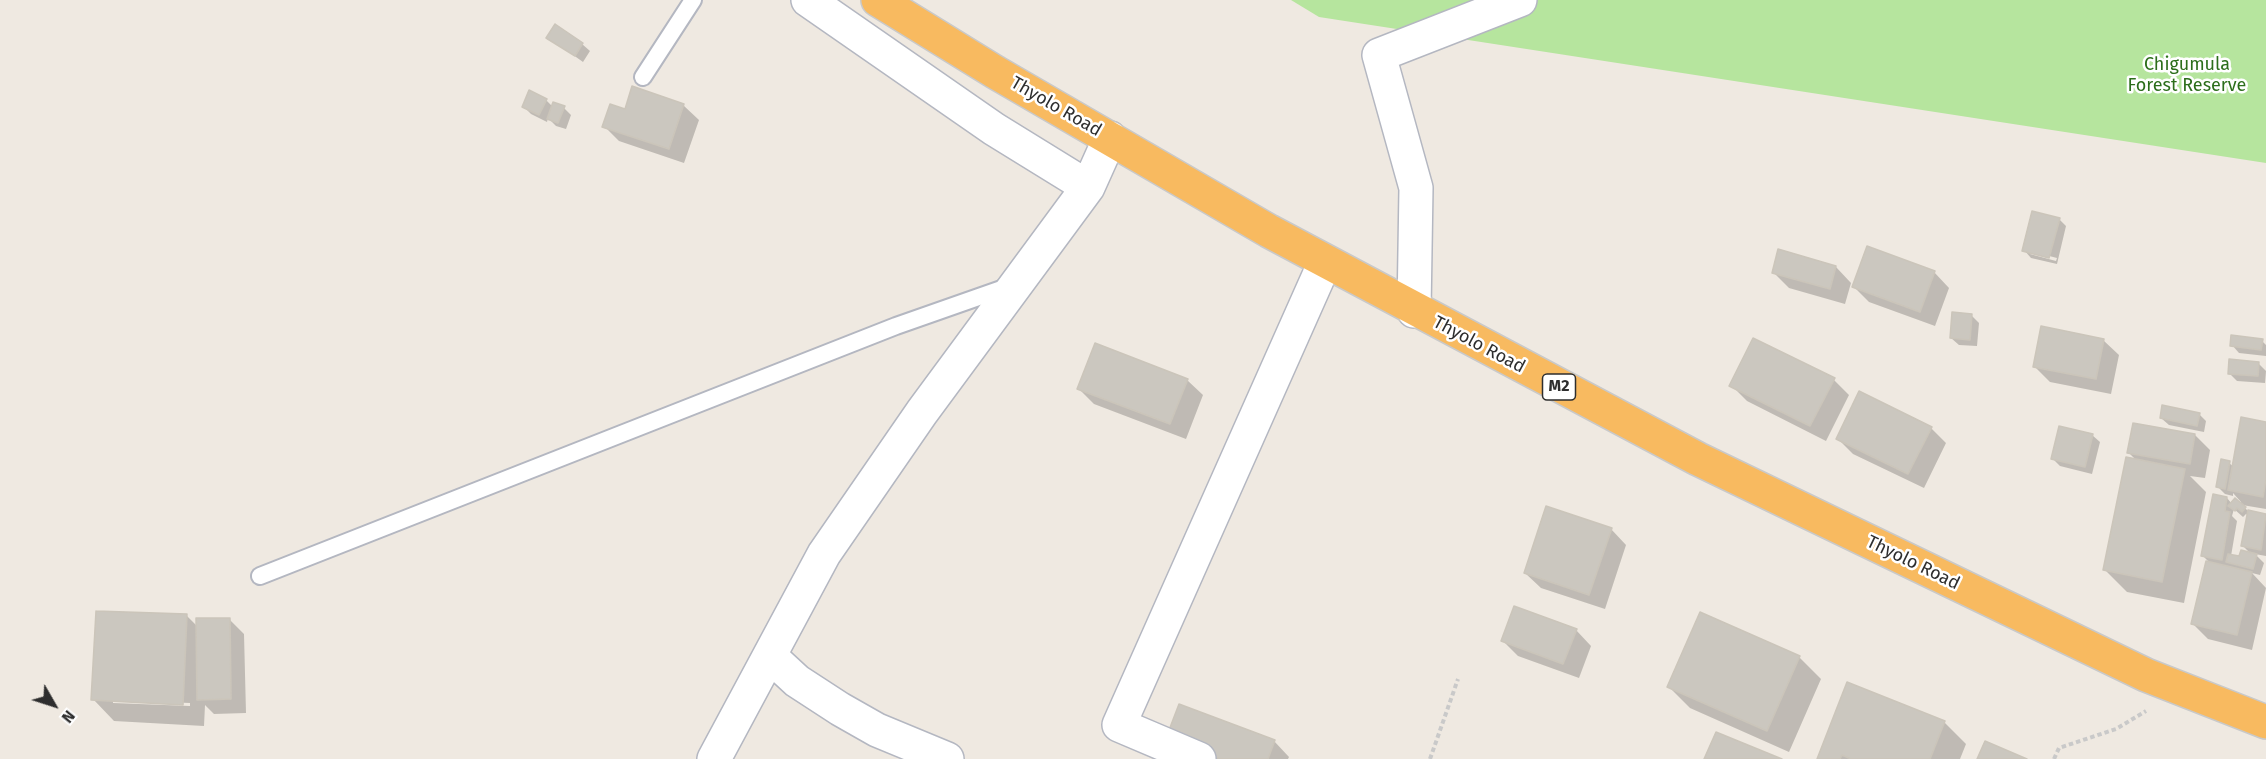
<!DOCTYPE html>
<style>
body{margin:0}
#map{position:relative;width:2266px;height:759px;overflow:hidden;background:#efe9e1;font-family:"Fira Sans",sans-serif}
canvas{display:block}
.north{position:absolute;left:24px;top:675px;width:60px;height:60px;-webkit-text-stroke:4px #fff;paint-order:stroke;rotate:129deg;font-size:16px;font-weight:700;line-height:24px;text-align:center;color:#2e2e2e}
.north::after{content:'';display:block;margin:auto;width:21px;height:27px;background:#2e2e2e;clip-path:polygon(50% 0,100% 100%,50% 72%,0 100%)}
</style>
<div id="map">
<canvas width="2266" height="759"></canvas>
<div class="north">N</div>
</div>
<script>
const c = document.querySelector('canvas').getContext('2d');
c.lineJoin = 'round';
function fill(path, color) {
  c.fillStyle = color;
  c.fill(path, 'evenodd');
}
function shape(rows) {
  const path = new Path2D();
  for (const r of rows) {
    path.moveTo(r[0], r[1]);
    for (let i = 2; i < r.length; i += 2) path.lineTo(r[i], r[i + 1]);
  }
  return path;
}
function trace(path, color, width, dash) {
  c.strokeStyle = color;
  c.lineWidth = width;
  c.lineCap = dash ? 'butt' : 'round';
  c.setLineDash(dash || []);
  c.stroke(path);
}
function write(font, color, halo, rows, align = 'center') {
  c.font = font + ' "Fira Sans",sans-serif';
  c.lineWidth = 5;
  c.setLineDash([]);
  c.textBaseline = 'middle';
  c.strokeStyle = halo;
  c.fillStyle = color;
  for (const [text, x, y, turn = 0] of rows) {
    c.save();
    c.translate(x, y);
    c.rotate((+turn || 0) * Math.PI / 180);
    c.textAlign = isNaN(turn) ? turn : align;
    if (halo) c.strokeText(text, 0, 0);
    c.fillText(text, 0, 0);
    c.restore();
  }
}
fill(shape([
 [1291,0,2266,0,2266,163,1319,17]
]), '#b6e59e');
fill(shape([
 [548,37,582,44,590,51,583,62],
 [546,100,553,107,564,108,571,115,566,129,556,126,548,118,547,122,531,114,523,106],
 [683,105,699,120,684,163,619,141,604,126,626,111],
 [2059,219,2066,226,2057,264,2031,258,2024,250],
 [2030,251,2057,258,2056,261,2030,254],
 [1836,267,1851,283,1845,304,1789,288,1773,272],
 [1934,272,1949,288,1935,326,1869,302,1853,286],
 [1971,315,1979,323,1977,346,1959,345,1951,338],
 [2103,340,2119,355,2111,394,2050,382,2035,367],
 [2262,341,2266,345,2266,356,2239,353,2232,345],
 [2258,363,2266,371,2265,383,2237,381,2229,373],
 [1187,380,1203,395,1186,439,1094,404,1079,389],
 [1834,380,1849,395,1826,441,1747,401,1731,385],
 [2199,414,2206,421,2204,432,2169,425,2161,418],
 [2266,424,2266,509,2242,505,2249,512,2266,515,2266,556,2255,554,2264,563,2260,575,2252,573,2266,588,2252,650,2208,639,2193,624,2208,561,2203,556,2227,498,2232,504,2241,502,2233,493,2233,496,2225,494,2218,487,2229,463,2234,467],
 [2234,509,2243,517,2246,514,2249,517,2242,545,2251,554,2240,558,2231,556,2237,521,2232,516],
 [1931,428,1946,443,1924,488,1853,454,1837,438],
 [2092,435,2100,442,2092,474,2060,466,2053,459],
 [2195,435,2210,450,2205,478,2190,476,2206,492,2184,603,2127,592,2105,570,2137,461,2129,453],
 [1611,529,1626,545,1605,609,1541,588,1525,573],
 [187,616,197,626,229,619,244,634,246,713,214,714,205,705,204,726,114,721,93,699],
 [113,700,190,703,190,706,113,703],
 [1576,630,1591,646,1579,678,1518,656,1503,641],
 [1799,657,1821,679,1789,752,1690,708,1668,686],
 [1944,722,1966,744,1960,759,1818,759],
 [1274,741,1289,757,1288,759,1199,759]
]), '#0003');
const building = shape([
 [555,24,583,43,575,56,546,38,555,24],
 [632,86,684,104,669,149,602,127,610,104,625,109,632,86],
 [529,90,547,99,539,115,522,107,529,90],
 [553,102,565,106,558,123,547,119,553,102],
 [2032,211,2060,218,2049,258,2022,251,2032,211],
 [1867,246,1935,271,1920,312,1852,287,1867,246],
 [1778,249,1836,266,1830,289,1772,273,1778,249],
 [1952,312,1972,314,1970,340,1950,338,1952,312],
 [2041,326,2104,339,2096,379,2033,367,2041,326],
 [2231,335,2263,339,2261,350,2230,346,2231,335],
 [1753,338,1835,378,1810,426,1729,386,1753,338],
 [1095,343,1188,379,1170,424,1077,389,1095,343],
 [2229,359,2259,362,2258,376,2228,374,2229,359],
 [1859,391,1932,427,1908,474,1836,439,1859,391],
 [2162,405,2200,413,2197,426,2160,418,2162,405],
 [2241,417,2266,422,2266,479,2263,497,2228,490,2241,417],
 [2133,423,2195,434,2190,464,2127,453,2133,423],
 [2059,426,2093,434,2085,467,2051,459,2059,426],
 [2126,457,2185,469,2162,582,2103,570,2126,457],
 [2221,459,2230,461,2225,489,2216,487,2221,459],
 [2213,494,2227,497,2225,511,2230,512,2222,560,2201,556,2213,494],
 [2235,498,2246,507,2242,512,2237,508,2235,511,2228,506,2235,498],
 [1546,506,1612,528,1589,595,1524,573,1546,506],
 [2248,510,2266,514,2261,550,2241,546,2248,510],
 [2241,550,2257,554,2253,569,2226,562,2228,554,2239,556,2241,550],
 [2206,561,2252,572,2237,635,2191,624,2206,561],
 [1514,606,1577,629,1563,664,1501,641,1514,606],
 [96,611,187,614,183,705,91,700,96,611],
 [1700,612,1800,656,1767,731,1667,687,1700,612],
 [196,618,230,618,231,699,197,700,196,618],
 [1847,682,1945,721,1930,759,1851,759,1842,755,1840,759,1817,759,1847,682],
 [1179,704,1275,740,1268,759,1220,759,1166,738,1179,704],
 [1716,732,1782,759,1704,759,1716,732],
 [1985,741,2027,759,1977,759,1985,741]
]);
fill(building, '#cbc7bf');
trace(building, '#cbc5ba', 1.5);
const service = shape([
 [643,77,693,0],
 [260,576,896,326,1010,286]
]);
const minor = shape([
 [808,0,994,129,1088,187],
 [1414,311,1416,188,1379,55,1520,0],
 [771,657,797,681,840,709,877,730,947,759],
 [714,759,824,554,922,412,1088,187,1110,138],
 [1199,759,1119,725,1325,262]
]);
const trunk = shape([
 [878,0,995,72,1269,231,1698,459,2146,675,2266,722]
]);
trace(service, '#b4b7c1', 20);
trace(minor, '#b4b7c1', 36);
trace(trunk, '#c9c9c9', 36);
trace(shape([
 [1430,759,1458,679],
 [2054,759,2059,748,2116,729,2146,711]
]), '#c9c9c9', 4, [4.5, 3]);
trace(service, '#fff', 16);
trace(minor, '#fff', 33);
trace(trunk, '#f8ba60', 33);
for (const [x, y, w] of [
 [1559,387,33]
]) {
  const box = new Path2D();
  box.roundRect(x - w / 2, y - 13, w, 26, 4.5);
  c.fillStyle = '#fff';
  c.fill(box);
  trace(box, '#2e2e2e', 1.5);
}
write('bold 16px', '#2e2e2e', null, [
 ["M2",1559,387]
]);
write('18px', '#2c6e1b', '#fff', [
 ["Chigumula",2187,65],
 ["Forest Reserve",2187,86]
]);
write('18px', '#2e2e2e', '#fff', [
 ["Thyolo Road",1056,107,30],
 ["Thyolo Road",1479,345,28],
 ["Thyolo Road",1913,563,26]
]);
</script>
